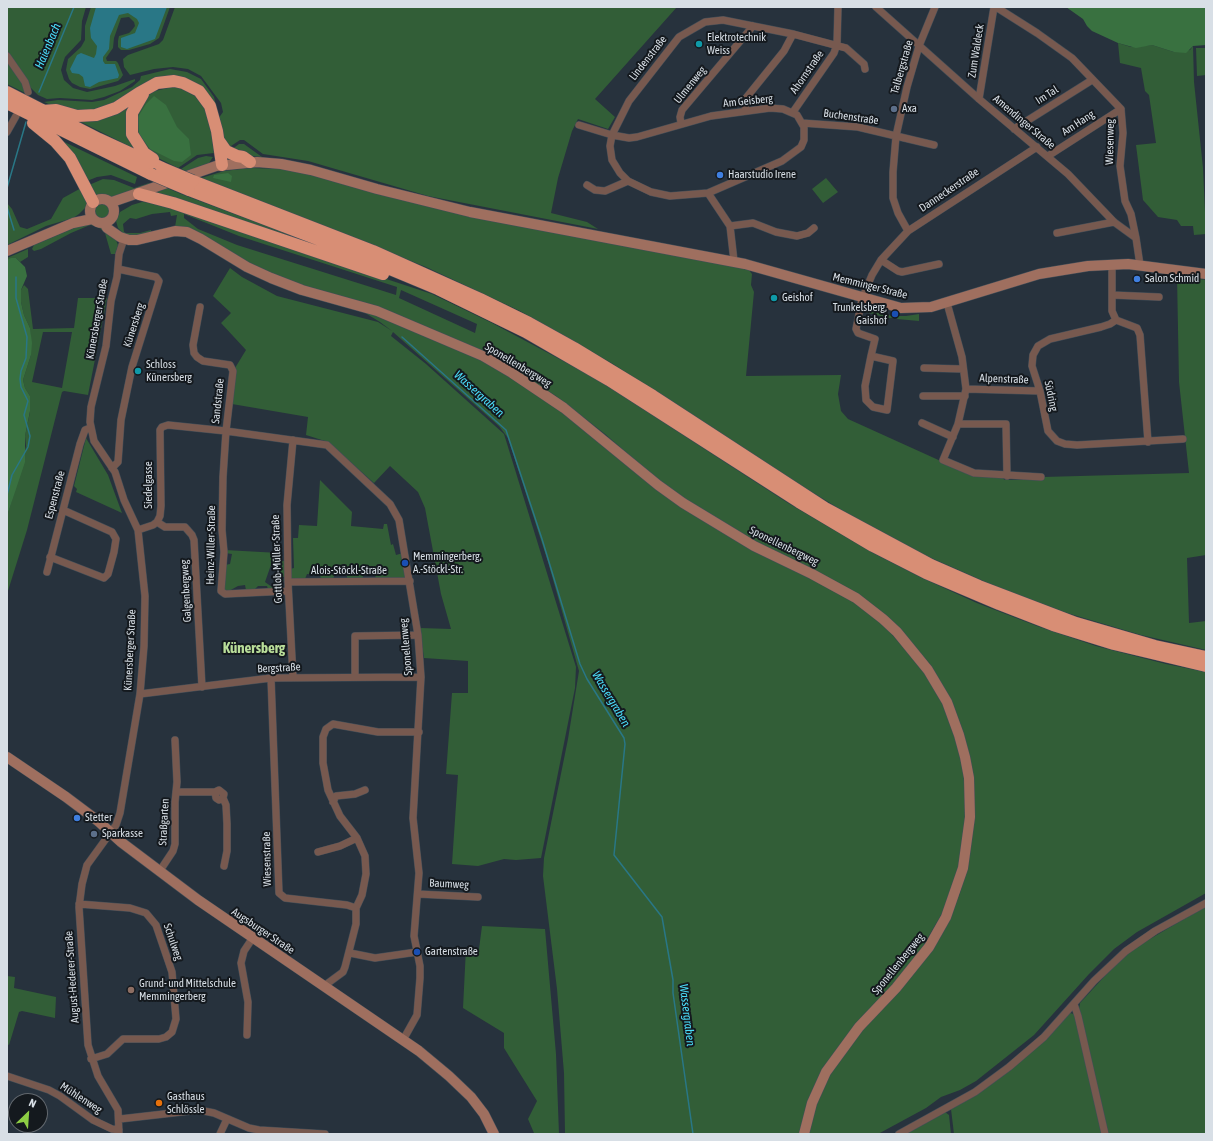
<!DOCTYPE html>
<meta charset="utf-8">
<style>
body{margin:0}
#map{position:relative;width:1213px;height:1141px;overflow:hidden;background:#27323d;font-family:"Asap Condensed",sans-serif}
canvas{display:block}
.frame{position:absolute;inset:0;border:8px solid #d8dfe6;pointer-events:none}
.north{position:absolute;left:8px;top:1093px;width:40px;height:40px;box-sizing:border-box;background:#14191e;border:1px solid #62686e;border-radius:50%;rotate:25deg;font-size:11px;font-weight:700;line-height:16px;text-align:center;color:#d8dfe6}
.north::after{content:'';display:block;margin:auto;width:14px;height:18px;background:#8dce44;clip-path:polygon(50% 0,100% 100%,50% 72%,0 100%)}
</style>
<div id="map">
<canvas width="1213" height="1141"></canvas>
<div class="frame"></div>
<div class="north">N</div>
</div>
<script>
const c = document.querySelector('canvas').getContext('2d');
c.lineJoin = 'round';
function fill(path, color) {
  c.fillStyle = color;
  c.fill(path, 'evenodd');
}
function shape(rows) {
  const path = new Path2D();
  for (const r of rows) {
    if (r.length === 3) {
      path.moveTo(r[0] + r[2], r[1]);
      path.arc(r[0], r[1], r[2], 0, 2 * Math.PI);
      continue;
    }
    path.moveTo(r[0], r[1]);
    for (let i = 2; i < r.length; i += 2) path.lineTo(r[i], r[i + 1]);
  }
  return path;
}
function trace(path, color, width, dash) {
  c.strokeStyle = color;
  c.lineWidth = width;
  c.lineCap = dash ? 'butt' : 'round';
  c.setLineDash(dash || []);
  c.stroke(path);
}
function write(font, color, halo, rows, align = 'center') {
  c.font = font + ' "Asap Condensed",sans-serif';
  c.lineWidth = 4;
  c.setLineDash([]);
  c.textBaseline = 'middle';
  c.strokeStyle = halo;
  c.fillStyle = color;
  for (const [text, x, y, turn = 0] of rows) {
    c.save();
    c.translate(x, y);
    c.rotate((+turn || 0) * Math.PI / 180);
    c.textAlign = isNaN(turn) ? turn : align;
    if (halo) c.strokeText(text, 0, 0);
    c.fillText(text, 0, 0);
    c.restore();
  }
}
fill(shape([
 [7,7,86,7,82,21,81,40,65,57,63,63,61,70,64,80,73,88,87,92,115,86,135,79,135,81,120,91,104,97,92,100,60,98,47,99,38,95,30,87,7,50],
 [91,7,170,7,159,38,150,44,129,50,121,50,118,47,118,41,119,36,129,33,132,30,135,26,134,22,129,17,121,18,114,38,113,48,106,58,107,61,116,61,118,63,123,75,121,78,118,81,90,89,80,87,72,83,69,79,66,70,68,59,81,47,85,40,85,26],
 [175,7,677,7,595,99,615,117,608,129,578,119,572,131,558,178,551,213,587,222,598,229,428,196,308,161,263,154,244,140,240,140,228,148,225,142,218,119,223,112,221,103,201,76,188,69,173,67,154,69,130,75,124,67,123,59,128,55,159,44,163,40],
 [1118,43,1131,47,1152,45,1174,52,1190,50,1193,46,1194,82,1203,168,1206,234,1194,235,1193,226,1181,226,1177,220,1158,217,1143,200,1136,145,1156,143,1149,95,1145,91,1141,68,1120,63],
 [1196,48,1206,48,1206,75,1197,76],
 [7,59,24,85,25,93,7,84],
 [170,69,187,72,201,79,214,97,217,109,183,79,91,113,58,108,44,102,58,100,92,102,104,100,132,87,140,80,141,76],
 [172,87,180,88,195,96,204,108,210,120,213,146,214,153,197,155,178,168,152,155,138,141,137,112,147,96,155,91],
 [135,100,135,149,77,120],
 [56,138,137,177,135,184,111,175,97,177,87,181],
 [239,144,244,144,262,157,243,155,231,150],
 [206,156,213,157,209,163,196,168,186,171,181,169,198,158],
 [250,168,284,169,301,172,748,269,752,274,751,285,754,292,746,376,841,375,838,394,841,411,848,419,976,477,1001,477,1005,480,1040,479,1043,477,1189,473,1179,382,1177,276,1206,280,1206,555,1187,558,1189,623,1206,621,1206,650,1141,635,1067,613,997,587,920,553,853,517,797,483,613,364,520,311,426,267,201,178,224,171],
 [826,178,838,192,823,203,812,189],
 [103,179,114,180,134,188,149,183,153,185,112,198,101,195,95,197,89,185],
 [83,187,88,201,87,206,79,214,73,218,46,226,7,245,7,203,12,209,20,227,27,229,51,219,63,198],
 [167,188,181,194,341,254,154,193],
 [142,202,155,203,432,294,492,323,595,378,788,503,873,553,920,577,977,603,1037,626,1096,646,1166,664,1206,672,1206,893,1137,932,1114,949,1089,974,1034,1035,976,1081,960,1090,941,1097,926,1108,878,1134,806,1134,809,1120,830,1071,940,933,959,896,966,873,973,828,972,772,968,750,961,726,950,699,930,664,898,627,680,496,652,475,605,434,556,396,493,357,274,277,175,227,177,215,171,216,170,212,152,214,136,219,130,218,123,224,124,232,126,233,140,233,151,230,151,232,133,236,123,233,118,228,116,221,120,212,132,205],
 [184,214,239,236,397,287,396,295,237,245,198,229,184,218],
 [401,290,477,324,475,333,399,298],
 [102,211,9],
 [90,223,101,227,116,240,118,245,115,254,111,254,105,233,97,226,90,225,71,233,41,249,34,251,32,249,34,245,84,224],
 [28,249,28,257,20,262,16,258,7,260,7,258],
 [230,268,242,277,277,296,378,322,392,331,380,322,357,308,481,359,562,410,611,449,772,559,850,599,883,624,926,674,947,712,963,764,966,812,962,855,955,880,944,910,916,958,855,1026,799,1134,565,1134,564,1073,557,989,543,876,544,858,568,739,579,671,548,562,508,438,499,426,393,332,391,336,426,364,504,434,576,667,575,688,541,858,516,860,504,859,478,866,452,864,458,775,446,774,452,693,468,693,468,661,424,658,420,628,451,629,441,594,425,508,418,492,390,466,374,483,328,442,306,435,308,417,232,404,235,368,246,350,221,323,231,313,213,296],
 [24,285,28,289,33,329,74,328,78,298,107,298,88,395,64,391,62,392,27,530,7,594,7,516,19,477,26,446,25,436,30,412,30,396,25,388,23,380,31,355,30,328,24,315,21,302,21,290],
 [43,332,72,332,62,388,32,382],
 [864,306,872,306,895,318,888,318,865,312,863,311],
 [919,314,919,321,897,319,898,316,906,316],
 [86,438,108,475,122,513,76,492,77,489,74,486],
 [320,480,352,512,351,526,383,529,384,524,387,524,391,545,393,544,396,555,403,553,405,578,376,578,375,575,364,574,362,579,347,579,347,574,335,574,333,579,321,579,320,575,307,574,305,579,291,578,290,569,294,568,293,538,298,538,299,525,317,526],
 [225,550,279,553,278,560,284,561,284,577,279,576,282,566,272,562,265,582,272,587,275,585,278,577,284,580,274,589,268,589,267,586,258,586,254,590,246,590,245,585,238,586,227,592,223,589,225,565,230,564,232,554,225,553],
 [1206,906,1206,1134,1107,1134,1079,1009,1080,1003,1114,966,1133,949],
 [482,926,545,929,556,1054,559,1134,534,1133,528,1119,537,1101,504,1048,504,1033,463,1008,466,948,479,949],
 [7,976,15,977,14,988,56,997,55,1018,22,1011,19,1012,9,1045,7,1044],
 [1070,1013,1074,1014,1102,1134,954,1134,951,1109,963,1102],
 [945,1112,949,1115,951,1134,903,1134]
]), '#325e37');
fill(shape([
 [1066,7,1206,7,1206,45,1193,46,1186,53,1174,52,1152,45,1136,48,1118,43,1092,31,1087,26,1083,19],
 [154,96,166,105,177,127,189,139,191,155,182,162,174,161,150,149,139,134,138,117,146,104],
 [228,173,232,176,231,182,213,178,214,175],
 [11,258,16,258,25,267,27,276,21,290,21,302,24,315,30,328,32,343,31,355,23,380,25,388,30,396,30,411,25,436,25,462,7,516,7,260]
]), '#397140');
fill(shape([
 [96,7,167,7,155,39,127,49,121,47,121,38,135,33,139,23,137,19,128,13,119,15,110,36,109,49,103,57,103,61,105,64,115,64,119,75,118,78,99,82,90,87,85,86,83,77,79,74,72,73,70,69,77,55,81,53,94,58,96,54,97,46,91,38,90,28]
]), '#297786');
trace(shape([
 [39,92,74,7],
 [7,188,26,122],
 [7,207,14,230],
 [402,337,506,430,542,539,580,664,587,679,624,738,625,744,614,855,662,917,673,980,673,993,693,1134],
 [7,495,12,475,28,447,30,436,24,415,28,401,21,387,20,379,21,371,26,358,27,337,16,298,16,277]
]), '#297786', 1.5);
const street = shape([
 [876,7,979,99,1068,174,1114,222,1136,238,1140,265],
 [996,7,1037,33,1072,58,1121,109,1123,133,1120,166,1125,201,1131,214,1136,238],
 [7,56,25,82,28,92],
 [979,99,994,7],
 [770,108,783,109,797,115,804,127,804,140,801,147,782,161,708,193,670,196,651,192,628,181,620,173,612,160,610,146,612,135,629,138,637,137,711,116,770,108],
 [745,111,746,98,784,51,793,34,846,48,864,64,865,69],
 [793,112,834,53,837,44,838,7],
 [681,123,680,117,682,110,753,26],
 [802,123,858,127,934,145],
 [579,125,612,135,629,101,679,37,705,22,723,20,793,34],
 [1014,129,1092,80],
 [7,132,16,116],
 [1048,156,1121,109],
 [587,185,595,190,605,191,628,181],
 [708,193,730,226,734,261],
 [730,226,753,223,776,232,797,236,808,233,814,228],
 [908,231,898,213,893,198,893,172,896,136,907,87,919,46,935,7],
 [1057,233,1114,222],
 [881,260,898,271,902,272,939,264],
 [1112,264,1112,311,1116,320,1110,324,1101,327,1050,339,1038,346,1033,355,1032,366,1040,391,1048,431,1057,441,1065,444,1077,445,1183,439],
 [1112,295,1159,297],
 [947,303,962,357,966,389,958,424,943,460,974,473,1041,477],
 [200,307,193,345,194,353,197,357,203,361,230,365,233,371,226,431,223,477,222,530,224,552,221,591,225,594,288,591],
 [1116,320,1137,328,1140,335,1148,442],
 [871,356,893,361,887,410,873,407,866,400,865,386,871,356,875,339,858,333,856,329,862,299,872,275,881,260,908,231,1037,147],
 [924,368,963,369],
 [966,389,1040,391],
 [923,396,965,396],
 [922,423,953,437],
 [958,424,1006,424,1007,476],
 [293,440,287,505,288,582,293,677],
 [112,468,118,462,121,420,132,367,159,281,156,277,118,269],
 [157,522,165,527,185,527,192,535,194,540,202,687],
 [138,530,153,525,157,522,160,516,161,506,160,430,162,427,168,425,226,431,327,445,390,504,399,520,418,635,421,677,413,818,419,873,414,936,420,966,420,978,417,1015,403,1040],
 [50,557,104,578,108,574,114,552,116,539,112,532,63,510],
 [47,572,80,444,85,430,90,428],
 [288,582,410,581],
 [355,677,355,636,418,635],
 [271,678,279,893,285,898,347,905,356,908,356,924,345,967,343,972,324,986],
 [140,694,271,678,421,677],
 [177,792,215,792,219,790,224,794,223,798,219,800,216,798,215,792],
 [223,798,226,805,227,824,227,851,224,866],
 [333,802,336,796,355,794,365,790],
 [318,852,340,846,357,838],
 [159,872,173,851,175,844,175,802,177,782,175,740],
 [418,894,478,897],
 [79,904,130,908,146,913,156,925,172,972,176,1019,172,1032,166,1037,159,1039,123,1039,107,1054,91,1059],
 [356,908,362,895,366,874,365,856,357,838,340,816,328,790,323,763,323,737,326,729,333,724,378,732,419,732],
 [350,953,375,958,417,952],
 [1074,1004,1078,1016,1105,1134],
 [247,1035,248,1002,241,963,244,951,252,939],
 [7,1076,49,1090,60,1096,93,1120,112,1129,119,1130],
 [120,1119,199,1110,214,1113,249,1128,259,1130,325,1134],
 [119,1134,118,1110,98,1076,88,1045,79,907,82,884,87,865,116,825,120,813,140,694,144,646,145,596,138,530,124,500,115,472,94,441,90,422,91,407,106,346,111,301,117,277,119,254,124,239],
 [220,1134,227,1119],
 [899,1134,975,1092,1009,1067,1044,1037,1094,981,1126,951,1155,931,1206,903]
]);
const secondary = shape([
 [102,211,12],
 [112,202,216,166,257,162,281,164,311,170,377,189,470,212,745,264,901,308,931,307,1039,274,1088,266,1128,264,1206,274],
 [104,223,107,228,120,237,129,240,137,240,175,231,187,232,201,239,247,267,271,278,302,290,377,311,483,356,512,373,564,408,658,485,683,503,754,546,812,574,856,598,883,619,897,632,928,670,947,702,959,735,965,757,969,778,970,817,963,868,946,917,929,947,896,988,859,1027,826,1072,812,1103,804,1134],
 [7,251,73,223,92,219],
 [7,757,66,797,98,821,121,842,198,900,419,1051,449,1076,471,1097,484,1114,494,1134]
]);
const highway = shape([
 [7,92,99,139,162,168],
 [143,94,132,113,132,134,144,153,153,159],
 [7,103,151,174],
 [43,111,56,110,77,116,96,115,116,108,139,93,157,83,174,81,183,83,199,91,210,106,217,131,222,165],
 [33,123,55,141,70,158,93,202],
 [219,141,226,151,237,156,243,157,250,162],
 [193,181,373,251,480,299,529,323,574,348,653,396,825,508,931,565,979,586,1076,623,1155,646,1206,657],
 [189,190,325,242,438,289,526,332,609,380,799,502,873,546,926,573,999,604,1053,625,1114,644,1206,666],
 [139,194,173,203,383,274]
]);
trace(street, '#434e58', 8);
trace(secondary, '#434e58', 11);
trace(highway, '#434e58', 13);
trace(street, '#77594f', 7);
trace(secondary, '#9f6f5f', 10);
trace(highway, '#d88e75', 12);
const highwayBridge = shape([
 [162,168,193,181],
 [151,174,189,190]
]);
trace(highwayBridge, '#434e58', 13, []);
trace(highwayBridge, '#d88e75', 12);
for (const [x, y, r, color] of [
 [699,44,4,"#0f9aa8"],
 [894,109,4,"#5c6f8a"],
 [720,175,4,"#3f7fe0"],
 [1137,279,4,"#3f7fe0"],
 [774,298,4,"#0f9aa8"],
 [895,314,4,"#1a4fb4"],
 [138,371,4,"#0f9aa8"],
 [405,563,4,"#1a4fb4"],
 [77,818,4,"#3f7fe0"],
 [94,834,4,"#5c6f8a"],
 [417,952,4,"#1a4fb4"],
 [131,990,4,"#8d6e63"],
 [159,1103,4,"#e8710a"]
]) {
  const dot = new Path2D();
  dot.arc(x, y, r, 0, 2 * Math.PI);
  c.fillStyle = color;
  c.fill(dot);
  trace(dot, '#14191e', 1.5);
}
write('11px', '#d8dfe6', '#14191e', [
 ["Elektrotechnik",707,38],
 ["Weiss",707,51],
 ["Axa",902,109],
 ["Haarstudio Irene",728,175],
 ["Salon Schmid",1145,279],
 ["Geishof",782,298],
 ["Trunkelsberg,",887,308,"right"],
 ["Gaishof",887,321,"right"],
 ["Schloss",146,365],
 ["Künersberg",146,378],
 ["Memmingerberg,",413,557],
 ["A.-Stöckl-Str.",413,570],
 ["Stetter",85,818],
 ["Sparkasse",102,834],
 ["Gartenstraße",425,952],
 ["Grund- und Mittelschule",139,984],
 ["Memmingerberg",139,997],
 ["Gasthaus",167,1097],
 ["Schlössle",167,1110]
], 'left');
write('11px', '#d8dfe6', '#14191e', [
 ["Zum Waldeck",976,51,-81],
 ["Lindenstraße",648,58,-52],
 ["Talbergstraße",902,67,-74],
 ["Ahornstraße",807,72,-55],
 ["Ulmenweg",690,85,-51],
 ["Im Tal",1047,95,-32],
 ["Am Geisberg",748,101,-6],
 ["Buchenstraße",851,117,8],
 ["Amendinger Straße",1024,122,40],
 ["Am Hang",1078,123,-33],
 ["Wiesenweg",1110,142,-89],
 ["Danneckerstraße",949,190,-34],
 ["Memminger Straße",870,286,14],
 ["Künersberger Straße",97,319,-80],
 ["Künersberg",134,325,-72],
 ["Sponellenbergweg",518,365,31],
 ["Alpenstraße",1004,379,2],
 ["Südring",1051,396,78],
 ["Sandstraße",218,401,-84],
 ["Siedelgasse",149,485,-90],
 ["Espenstraße",55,495,-75],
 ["Heinz-Willer-Straße",211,545,-89],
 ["Sponellenbergweg",784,546,26],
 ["Gottlob-Müller-Straße",277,559,-92],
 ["Alois-Stöckl-Straße",349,571],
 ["Galgenbergweg",186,591,-93],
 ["Sponellenweg",406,647,-95],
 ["Künersberger Straße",130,650,-87],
 ["Bergstraße",279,668,-3],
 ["Straßgarten",164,822,-87],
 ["Wiesenstraße",267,859,-91],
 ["Baumweg",449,884,3],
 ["Augsburger Straße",263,931,34],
 ["Schulweg",173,942,71],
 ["Sponellenbergweg",898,964,-51],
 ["August-Hederer-Straße",72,977,-94],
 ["Mühlenweg",81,1098,33]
]);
write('italic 12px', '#4bddfa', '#14191e', [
 ["Haienbach",48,46,-67],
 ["Wassergraben",479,394,42],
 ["Wassergraben",611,699,59],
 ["Wassergraben",687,1015,83]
]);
write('bold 15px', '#b9de99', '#14191e', [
 ["Künersberg",254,648]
]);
</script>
